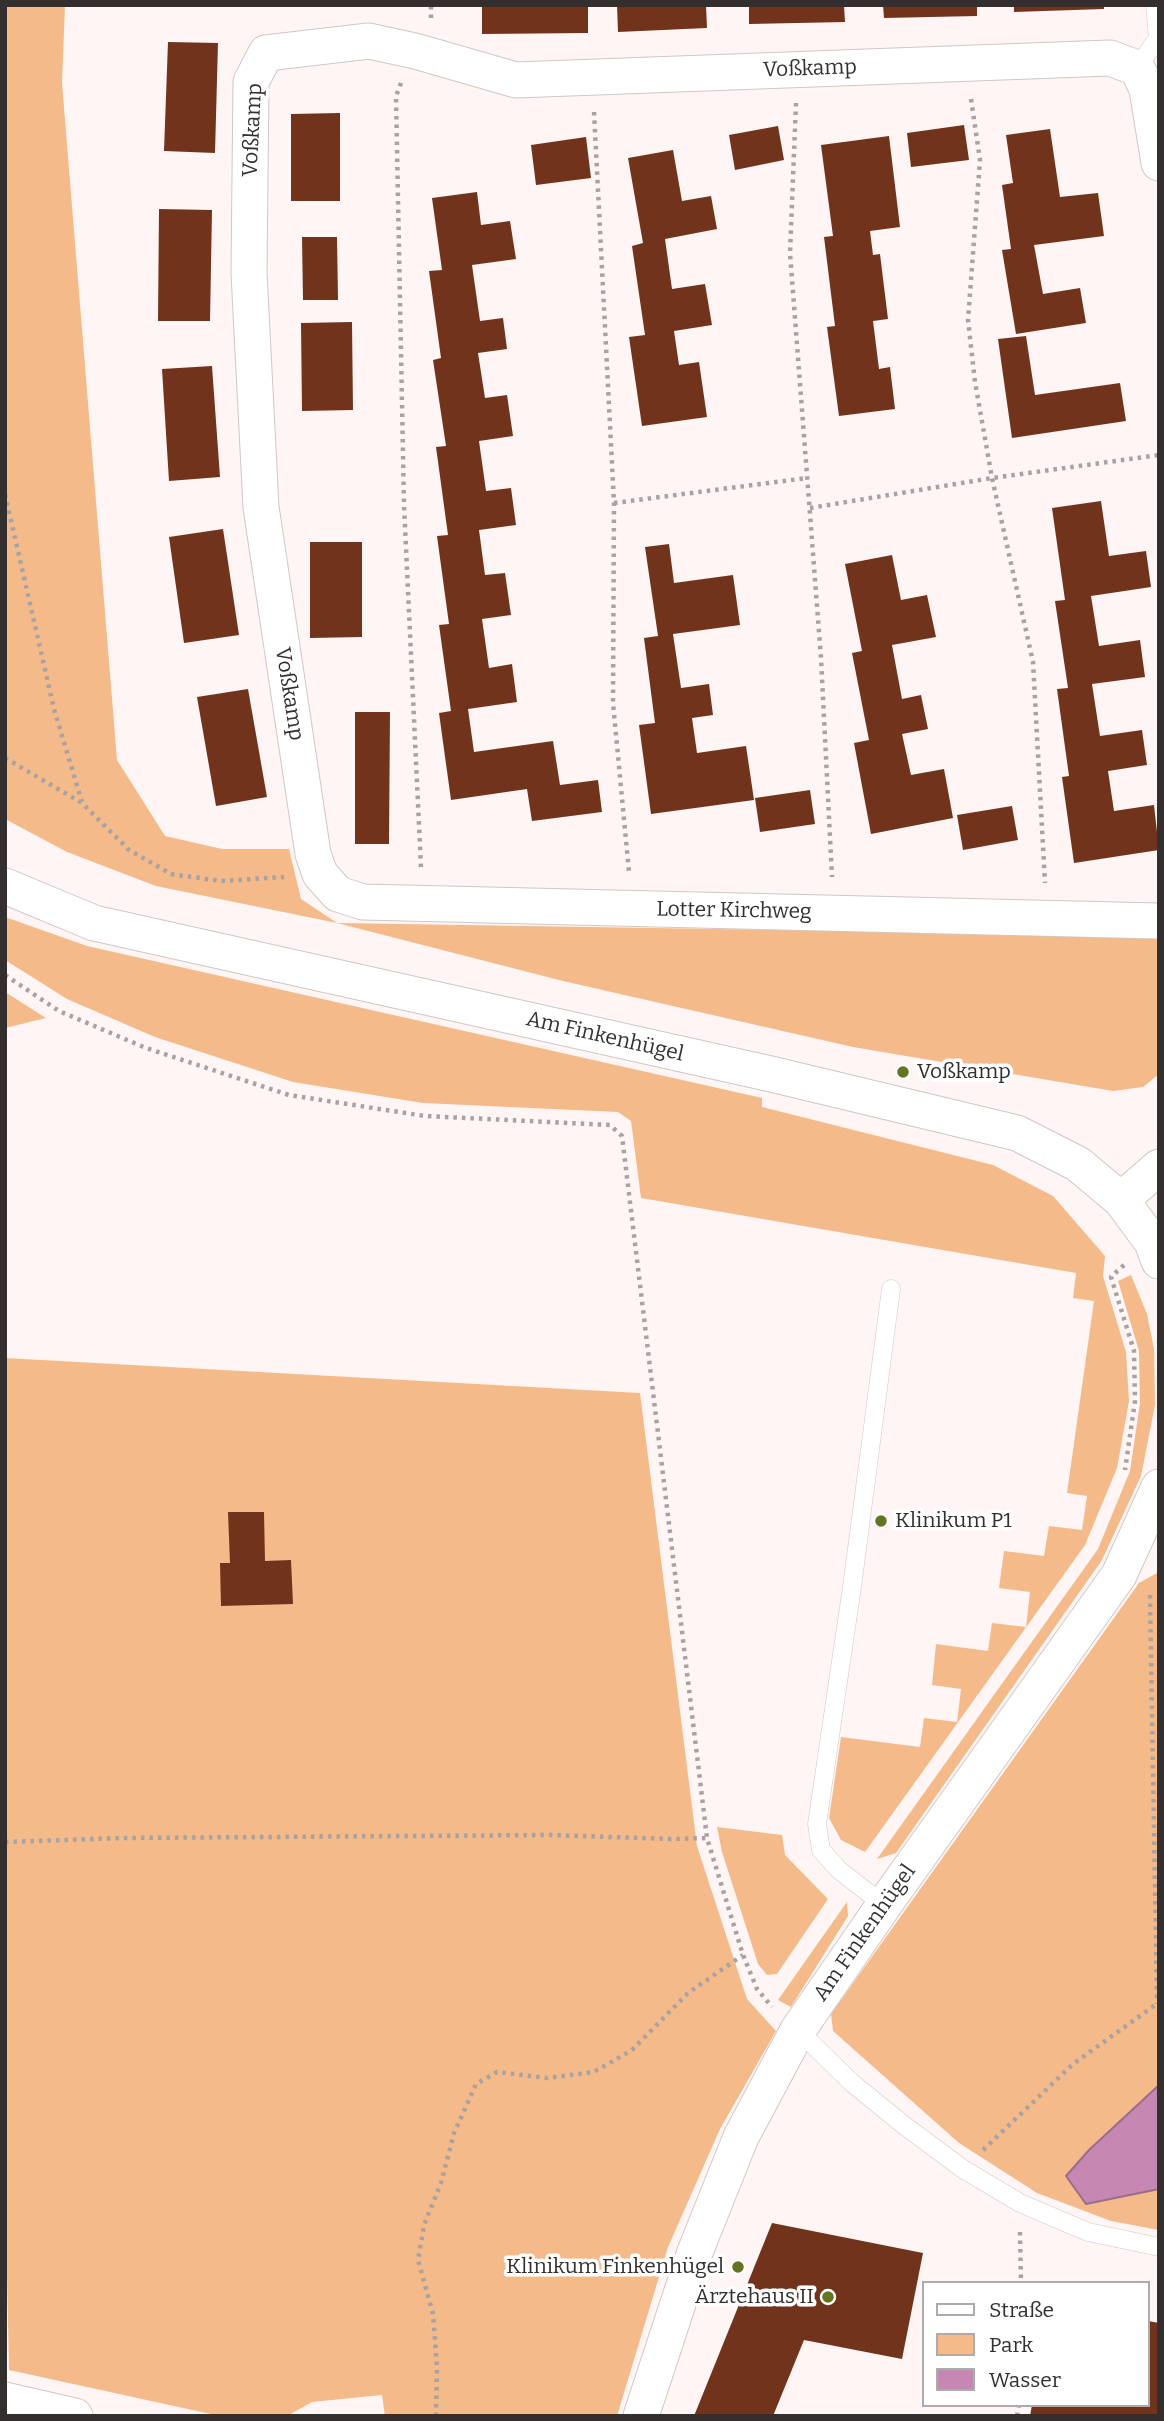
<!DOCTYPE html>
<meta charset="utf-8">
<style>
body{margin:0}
#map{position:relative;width:1164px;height:2421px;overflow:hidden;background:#fef5f4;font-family:Bitter,serif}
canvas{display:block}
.frame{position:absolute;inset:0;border:7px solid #332f2f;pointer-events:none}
.legend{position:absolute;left:922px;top:2281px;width:228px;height:126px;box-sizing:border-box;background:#fff;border:2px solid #adacac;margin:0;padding:9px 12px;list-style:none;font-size:21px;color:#332f2f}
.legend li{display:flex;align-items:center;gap:14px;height:35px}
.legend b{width:35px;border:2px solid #adacac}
</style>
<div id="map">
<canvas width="1164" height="2421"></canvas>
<div class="frame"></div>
<ul class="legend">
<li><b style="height:9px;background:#fff"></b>Straße</li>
<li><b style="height:19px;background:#f5ba8a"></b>Park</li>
<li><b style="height:19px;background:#c687b2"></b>Wasser</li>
</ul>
</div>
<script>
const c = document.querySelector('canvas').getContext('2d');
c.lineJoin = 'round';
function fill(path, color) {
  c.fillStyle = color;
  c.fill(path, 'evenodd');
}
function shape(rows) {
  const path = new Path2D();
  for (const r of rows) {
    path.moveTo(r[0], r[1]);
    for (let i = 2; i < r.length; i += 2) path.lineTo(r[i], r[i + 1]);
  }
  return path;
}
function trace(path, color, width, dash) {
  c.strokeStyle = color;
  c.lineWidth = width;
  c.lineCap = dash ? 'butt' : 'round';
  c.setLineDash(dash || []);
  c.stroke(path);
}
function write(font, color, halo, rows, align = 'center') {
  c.font = font + ' Bitter,serif';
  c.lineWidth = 7;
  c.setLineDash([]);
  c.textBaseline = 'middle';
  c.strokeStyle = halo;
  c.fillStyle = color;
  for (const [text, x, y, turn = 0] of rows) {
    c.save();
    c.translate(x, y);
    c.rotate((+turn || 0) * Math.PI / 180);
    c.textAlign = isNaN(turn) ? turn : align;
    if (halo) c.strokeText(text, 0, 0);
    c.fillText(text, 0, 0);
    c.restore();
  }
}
fill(shape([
 [5,5,65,5,62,83,117,760,165,836,222,849,289,849,301,899,337,923,1159,936,1159,1074,1143,1087,1113,1091,853,1047,563,981,337,923,156,886,67,852,5,819],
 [5,917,87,946,762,1098,762,1107,993,1165,1053,1196,1105,1256,1103,1276,1126,1352,1129,1401,1117,1468,1085,1545,865,1852,841,1840,829,1818,841,1737,920,1747,924,1718,957,1722,961,1689,932,1685,936,1644,988,1651,992,1623,1026,1627,1030,1592,999,1588,1004,1551,1044,1556,1049,1526,1082,1530,1087,1496,1067,1493,1094,1301,1073,1298,1076,1273,641,1198,631,1121,618,1112,423,1103,293,1082,155,1037,67,999,5,960],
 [5,992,46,1018,5,1028],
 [1131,1275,1147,1314,1154,1349,1155,1405,1141,1476,1102,1560,896,1853,877,1859,1098,1549,1130,1471,1140,1403,1139,1351,1118,1281],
 [5,1358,640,1393,697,1846,747,1999,776,2031,720,2129,668,2247,617,2416,385,2416,382,2395,312,2402,287,2416,220,2416,9,2370,5,2178],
 [1159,1572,1159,2230,1111,2221,1037,2193,959,2143,833,2031,831,2014,1139,1583],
 [717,1827,782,1835,785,1855,828,1899,777,1974,767,1975,758,1964,722,1852],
 [847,1902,848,1916,791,2007,778,2000]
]), '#f5ba8a');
const water = shape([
 [1159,2085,1159,2189,1086,2204,1066,2176,1089,2150,1159,2085]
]);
fill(water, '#c687b2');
trace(water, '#9a6d8b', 2);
fill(shape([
 [482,5,588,5,588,33,482,34],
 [617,5,706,5,707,28,618,32],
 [749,5,844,5,845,22,749,24],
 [883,5,977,5,977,16,884,18],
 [1014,5,1104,5,1104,9,1014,12],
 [168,42,218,43,215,153,164,151],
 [340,113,340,201,291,201,291,114],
 [964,125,969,160,911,167,907,133],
 [778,126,784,160,735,170,729,135],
 [1050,129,1060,197,1098,193,1104,236,1034,245,1043,294,1080,288,1086,323,1016,334,1002,250,1011,249,1002,185,1013,183,1006,135],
 [889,136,900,227,870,231,873,255,880,254,888,319,873,321,879,369,890,367,895,409,839,416,827,327,835,326,824,237,833,236,821,145],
 [586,137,591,178,536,185,531,145],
 [673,150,682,201,711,196,717,229,665,239,672,289,705,284,712,325,674,331,679,365,699,362,707,417,642,426,629,337,645,335,632,246,643,243,628,158],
 [477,192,481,225,510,221,516,259,472,265,480,321,503,318,507,349,478,353,485,398,507,395,513,436,479,441,486,491,511,488,516,525,479,530,485,575,505,573,511,615,482,619,489,668,512,664,517,702,468,709,474,752,553,741,560,785,598,780,602,812,532,821,527,789,451,800,439,713,451,711,439,625,449,624,437,536,448,535,436,447,446,446,433,360,441,358,429,271,442,270,432,198],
 [159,209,212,210,210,321,158,321],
 [302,237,337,237,338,300,303,300],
 [352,322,353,410,302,411,301,323],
 [1026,336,1035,395,1120,383,1126,421,1012,438,998,339],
 [212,366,220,477,169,481,162,369],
 [1101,501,1109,556,1146,551,1151,587,1091,596,1099,646,1140,640,1145,677,1092,684,1100,736,1142,730,1147,765,1108,771,1114,811,1154,805,1159,850,1074,863,1062,777,1069,776,1057,689,1068,688,1055,601,1065,600,1052,508],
 [223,529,239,635,184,643,169,537],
 [310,542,362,542,362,637,310,638],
 [669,544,674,583,733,575,740,625,673,634,681,688,709,684,713,715,692,718,697,753,746,746,754,800,651,814,639,725,655,723,644,638,658,636,645,547],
 [892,555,901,600,927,595,936,637,892,645,902,699,921,695,928,729,902,734,911,775,944,769,953,818,871,834,854,743,869,740,852,653,862,651,845,564],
 [248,689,267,797,216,806,197,697],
 [355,712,390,712,389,844,355,844],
 [810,790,815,824,760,832,755,798],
 [1012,806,1018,840,963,850,957,815],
 [228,1512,264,1512,265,1561,291,1560,293,1604,221,1606,220,1563,230,1563],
 [772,2223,923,2253,902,2359,804,2340,773,2416,694,2416],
 [1148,2321,1159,2323,1159,2416,1030,2416,1032,2405,1148,2405]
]), '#72331c');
const service = shape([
 [1137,68,1158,38,1155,5],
 [884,1905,839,1870,821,1850,817,1824,852,1587,891,1289],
 [798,2030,852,2083,905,2126,963,2169,1020,2203,1088,2232,1159,2247]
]);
const minor = shape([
 [1159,163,1147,89,1137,68,1110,58,516,80,415,51,369,41,266,53,251,82,249,273,261,507,313,854,320,874,338,894,363,902,1159,921],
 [5,886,94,923,771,1074,1017,1133,1078,1164,1121,1200,1152,1242,1159,1261],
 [1121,1200,1159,1167],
 [5,2400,75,2416],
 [641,2416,695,2252,741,2137,798,2030,884,1905,1119,1575,1159,1487]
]);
trace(service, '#d0c7c6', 19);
trace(minor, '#d0c7c6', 37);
trace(shape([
 [431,18,431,5],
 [401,83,396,96,404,505,421,868],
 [971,99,980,160,968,320,975,382,992,478,1033,662,1045,883],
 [796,103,790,253,821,658,832,877],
 [594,112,614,503,613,703,629,872],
 [5,494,54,709,82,802],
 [614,503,807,478],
 [810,508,992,478,1159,455],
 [5,758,82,803,129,850,171,874,221,881,284,877],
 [5,975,59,1011,146,1048,289,1095,425,1116,610,1125,622,1136,707,1838,743,1955,757,1989,772,2007],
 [1124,1265,1111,1277,1134,1351,1135,1401,1125,1470],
 [1150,1595,1157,2004],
 [5,1842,123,1838,550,1835,672,1839,707,1838],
 [983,2150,1073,2064,1158,2003],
 [1020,2232,1021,2283],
 [436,2416,437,2367,433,2314,418,2260,424,2225,441,2183,454,2133,476,2084,497,2072,547,2078,594,2072,632,2050,688,1993,743,1955],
 [1017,2416,1019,2405]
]), '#a9a2a2', 4.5, [3.5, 5]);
trace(service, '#fff', 18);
trace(minor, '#fff', 35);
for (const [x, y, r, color] of [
 [903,1072,7,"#637422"],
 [881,1521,7,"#637422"],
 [738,2267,7,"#637422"],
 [828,2297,7,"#637422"]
]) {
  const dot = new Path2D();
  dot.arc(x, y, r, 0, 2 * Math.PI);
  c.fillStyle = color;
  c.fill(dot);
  trace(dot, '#fff', 2.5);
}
write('21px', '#332f2f', '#fff', [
 ["Voßkamp",810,69,-2],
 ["Voßkamp",253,130,-87],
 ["Voßkamp",289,694,81],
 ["Lotter Kirchweg",734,911,1],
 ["Am Finkenhügel",605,1037,13],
 ["Am Finkenhügel",865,1933,-55]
]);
write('21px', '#332f2f', '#fff', [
 ["Voßkamp",917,1072],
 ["Klinikum P1",895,1521],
 ["Klinikum Finkenhügel",724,2267,"right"],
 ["Ärztehaus II",814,2297,"right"]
], 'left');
</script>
